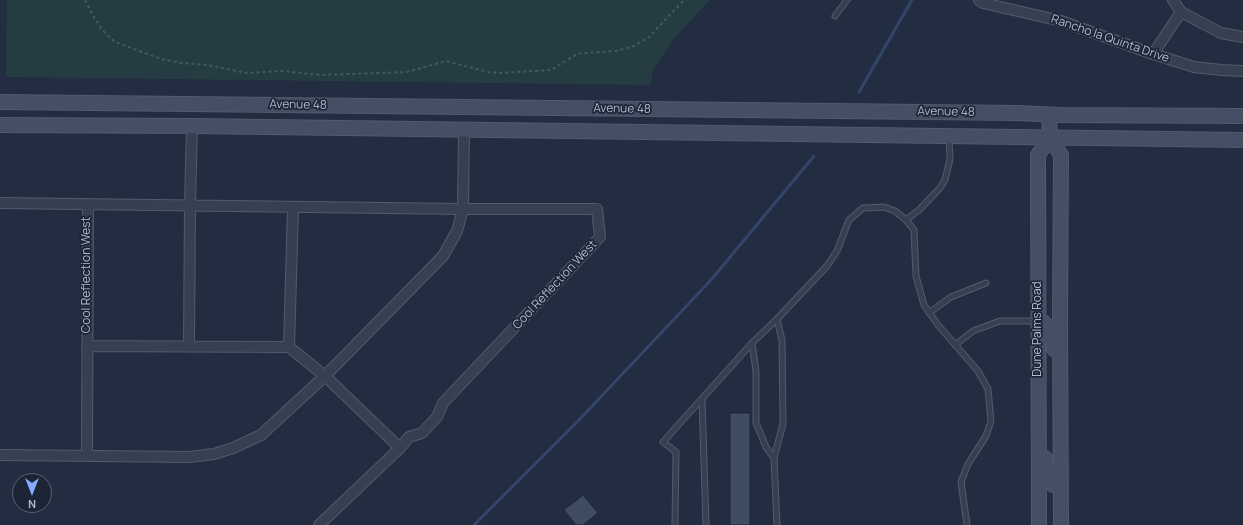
<!DOCTYPE html>
<style>
body{margin:0}
#map{position:relative;width:1243px;height:525px;overflow:hidden;background:#222d41;font-family:Manrope,sans-serif}
canvas{display:block}
.north{position:absolute;left:12px;top:473px;width:40px;height:40px;box-sizing:border-box;background:#1c2536;border:1px solid #586172;border-radius:50%;rotate:180deg;font-size:11px;font-weight:700;line-height:16px;text-align:center;color:#b3bbcc}
.north::after{content:'';display:block;margin:auto;width:14px;height:18px;background:#85abff;clip-path:polygon(50% 0,100% 100%,50% 72%,0 100%)}
</style>
<div id="map">
<canvas width="1243" height="525"></canvas>
<div class="north">N</div>
</div>
<script>
const c = document.querySelector('canvas').getContext('2d');
c.lineJoin = 'round';
function fill(path, color) {
  c.fillStyle = color;
  c.fill(path, 'evenodd');
}
function shape(rows) {
  const path = new Path2D();
  for (const r of rows) {
    path.moveTo(r[0], r[1]);
    for (let i = 2; i < r.length; i += 2) path.lineTo(r[i], r[i + 1]);
  }
  return path;
}
function trace(path, color, width, dash) {
  c.strokeStyle = color;
  c.lineWidth = width;
  c.lineCap = dash ? 'butt' : 'round';
  c.setLineDash(dash || []);
  c.stroke(path);
}
function write(font, color, halo, rows, align = 'center') {
  c.font = font + ' Manrope,sans-serif';
  c.lineWidth = 3.5;
  c.setLineDash([]);
  c.textBaseline = 'middle';
  c.strokeStyle = halo;
  c.fillStyle = color;
  for (const [text, x, y, turn = 0] of rows) {
    c.save();
    c.translate(x, y);
    c.rotate((+turn || 0) * Math.PI / 180);
    c.textAlign = isNaN(turn) ? turn : align;
    if (halo) c.strokeText(text, 0, 0);
    c.fillText(text, 0, 0);
    c.restore();
  }
}
fill(shape([
 [7,0,710,0,675,37,652,72,651,85,6,77]
]), '#253d42');
trace(shape([
 [859,92,912,0],
 [474,525,579,420,711,280,814,156]
]), '#334568', 3);
const building = shape([
 [730,413,750,413,750,525,730,525,730,413],
 [583,495,598,513,583,525,576,525,564,510,583,495]
]);
fill(building, '#3e4b61');
trace(building, '#1e2738', 1);
const service = shape([
 [835,16,847,0],
 [906,220,919,210,940,188,945,180,950,159,949,138],
 [929,313,951,297,986,283],
 [752,343,756,371,756,423,766,447,774,458,777,525],
 [955,345,973,331,1000,321,1038,321],
 [702,400,706,525],
 [774,458,783,424,782,340,777,319],
 [675,525,676,452,663,442,752,343,777,319,827,266,837,251,849,220,863,208,884,207,895,211,906,220,914,230,916,276,924,305,938,325,978,371,988,389,991,421,986,436,968,464,961,482,967,525]
]);
const minor = shape([
 [979,0,983,3,1061,21,1153,54,1194,67,1222,70,1243,71],
 [1173,0,1181,12,1221,33,1243,37],
 [1153,54,1181,12],
 [0,203,463,209,597,209,600,237,443,403,437,417,422,433,409,437,400,448,319,525],
 [87,346,289,347,325,376,400,448],
 [189,346,190,205,192,126],
 [289,347,293,207],
 [0,455,189,457,214,454,233,448,261,435,325,376,443,256,457,231,463,209,464,129],
 [87,456,88,204]
]);
const secondary = shape([
 [0,102,1018,113,1059,115,1243,116],
 [1049,115,1050,138,1061,155,1060,323,1061,525],
 [0,125,192,126,1243,140],
 [1038,321,1043,322,1050,329,1054,349],
 [1045,458,1049,480,1053,485,1061,487],
 [1039,525,1038,155,1050,138]
]);
trace(service, '#525b6c', 7);
trace(minor, '#525b6c', 12);
trace(secondary, '#525b6c', 16);
trace(shape([
 [85,0,94,17,103,31,115,42,161,59,181,63,207,65,247,73,281,71,320,75,407,72,446,61,488,72,500,73,551,70,577,54,584,53,616,51,634,46,649,37,684,0]
]), '#435a5f', 2, [3, 3]);
trace(service, '#374051', 5);
trace(minor, '#374051', 10);
trace(secondary, '#444e64', 14);
write('12px', '#b3bbcc', '#1c2536', [
 ["Rancho la Quinta Drive",1110,39,19],
 ["Avenue 48",298,105,1],
 ["Avenue 48",622,109,1],
 ["Avenue 48",946,112,1],
 ["Cool Reflection West",87,275,-90],
 ["Cool Reflection West",555,285,-47],
 ["Dune Palms Road",1038,329,-90]
]);
</script>
